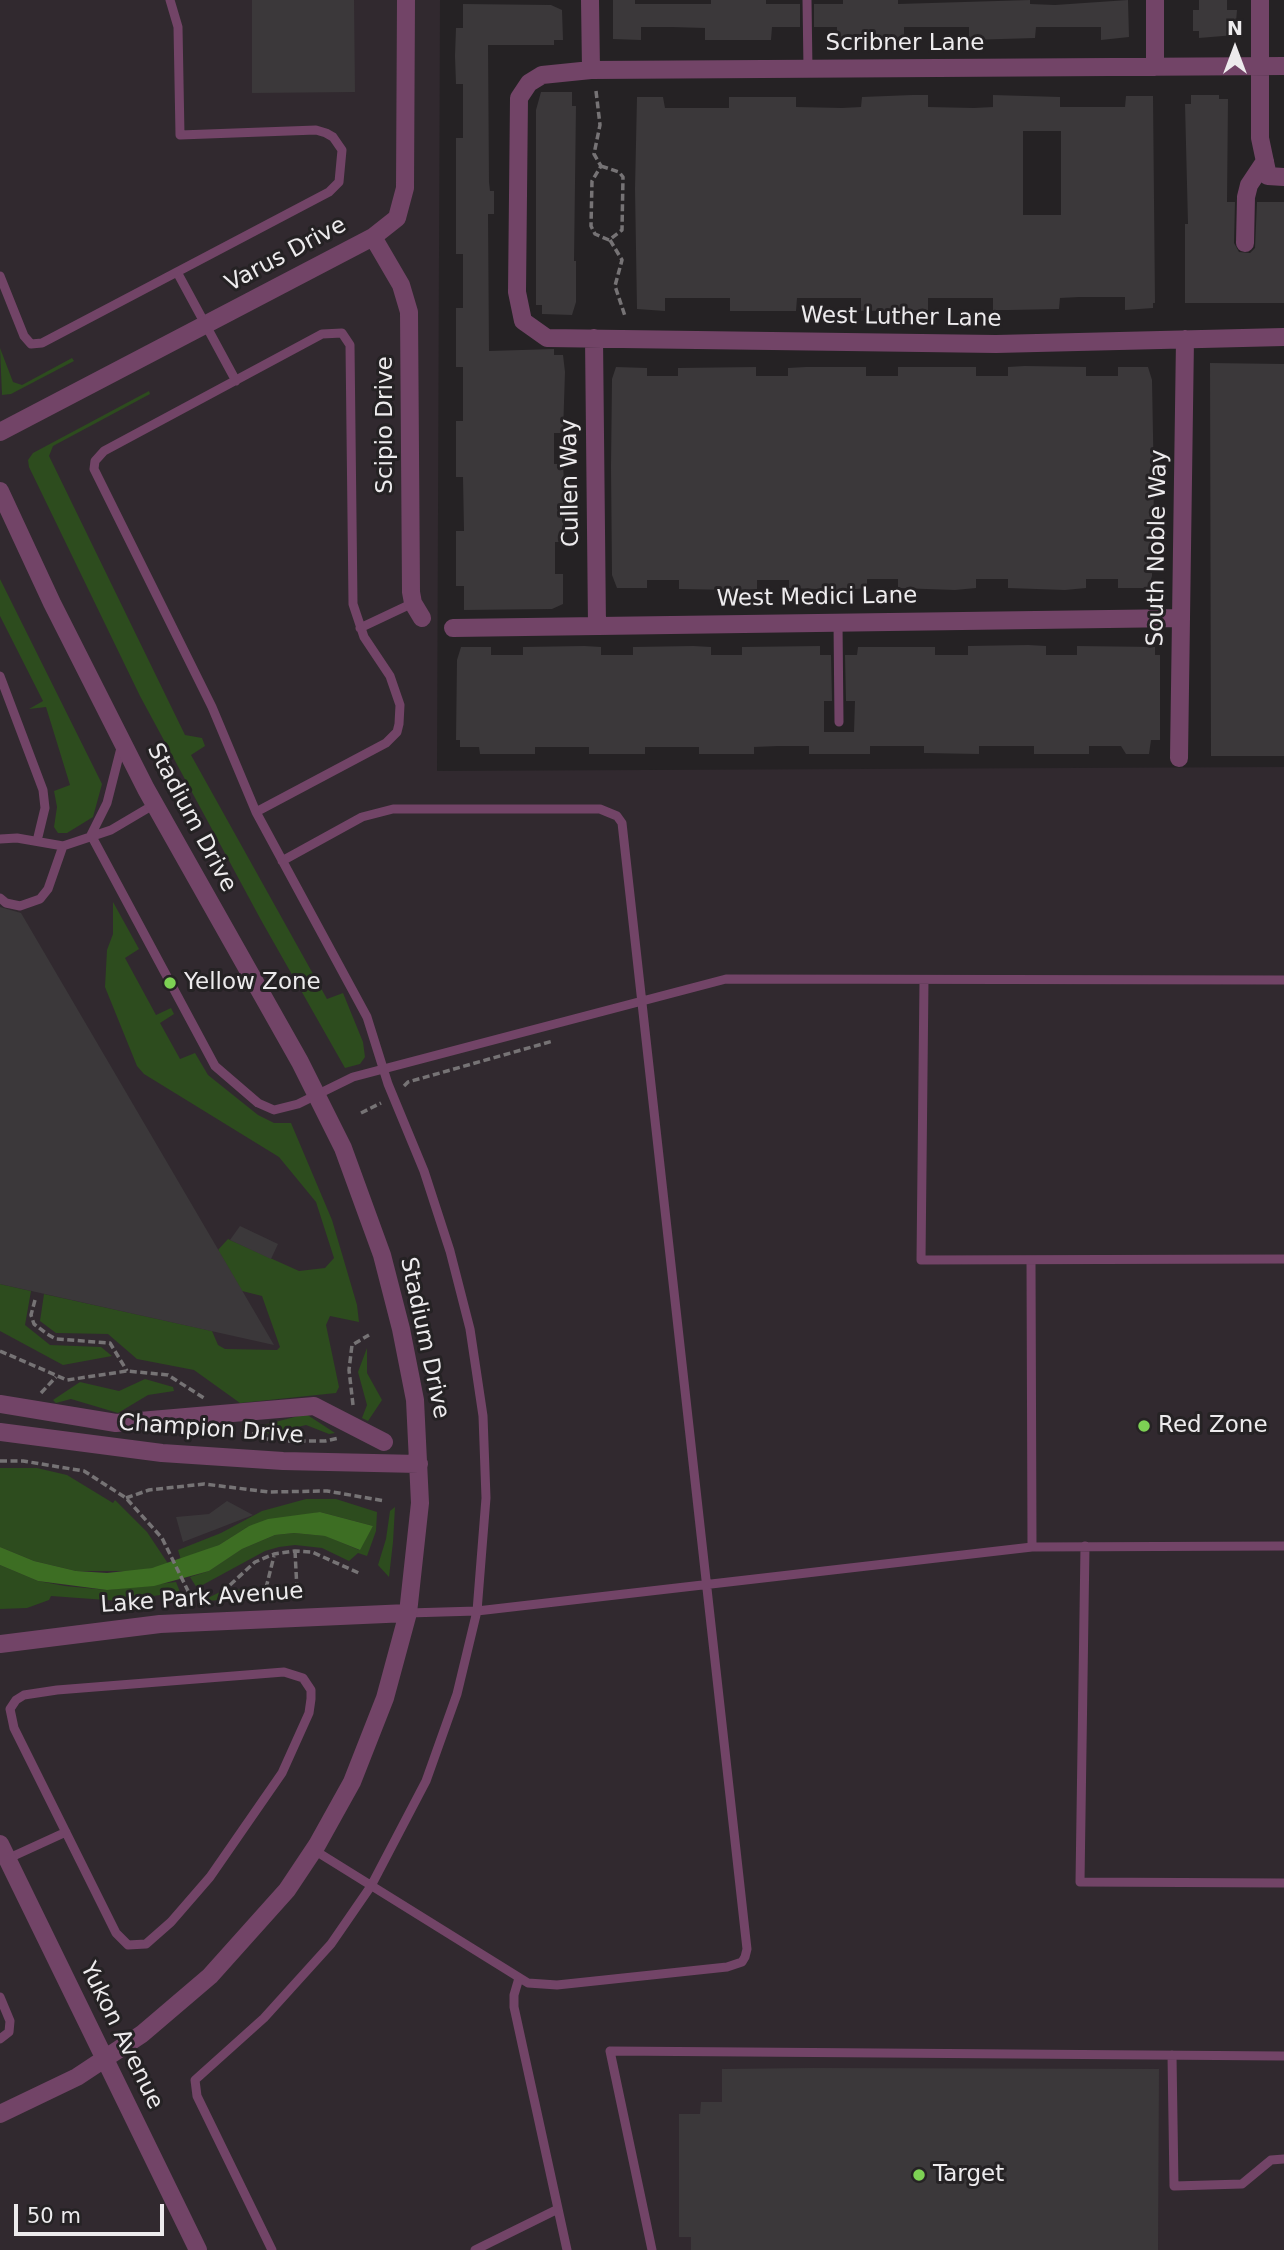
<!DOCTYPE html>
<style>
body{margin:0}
#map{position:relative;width:1284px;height:2250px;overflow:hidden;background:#252224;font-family:"DejaVu Sans",sans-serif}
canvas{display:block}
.north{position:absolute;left:1200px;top:14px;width:70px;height:70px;-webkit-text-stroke:5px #252224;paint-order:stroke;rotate:0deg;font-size:19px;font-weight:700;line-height:28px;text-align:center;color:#edebed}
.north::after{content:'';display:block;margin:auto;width:24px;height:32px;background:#edebed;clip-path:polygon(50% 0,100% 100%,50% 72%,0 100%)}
.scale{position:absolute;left:14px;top:2204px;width:150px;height:32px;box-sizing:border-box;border:4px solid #edebed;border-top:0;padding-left:9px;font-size:21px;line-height:24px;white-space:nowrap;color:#edebed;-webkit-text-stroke:5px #252224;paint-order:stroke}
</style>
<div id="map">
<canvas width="1284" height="2250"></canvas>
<div class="north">N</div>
<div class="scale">50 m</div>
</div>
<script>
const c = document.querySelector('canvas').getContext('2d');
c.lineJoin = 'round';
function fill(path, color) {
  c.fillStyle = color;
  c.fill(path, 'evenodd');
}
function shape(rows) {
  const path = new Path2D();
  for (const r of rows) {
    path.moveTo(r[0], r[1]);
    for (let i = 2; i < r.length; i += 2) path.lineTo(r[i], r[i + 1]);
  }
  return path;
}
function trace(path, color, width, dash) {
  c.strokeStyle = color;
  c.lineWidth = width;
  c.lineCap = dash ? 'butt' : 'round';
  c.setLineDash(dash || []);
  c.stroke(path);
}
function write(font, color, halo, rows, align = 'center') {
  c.font = font + ' "DejaVu Sans",sans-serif';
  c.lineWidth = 6;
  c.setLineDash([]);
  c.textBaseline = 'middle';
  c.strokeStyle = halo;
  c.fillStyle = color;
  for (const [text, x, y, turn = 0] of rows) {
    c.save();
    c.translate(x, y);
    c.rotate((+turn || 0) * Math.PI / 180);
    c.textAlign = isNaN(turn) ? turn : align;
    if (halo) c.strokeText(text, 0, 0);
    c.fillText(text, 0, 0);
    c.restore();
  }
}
fill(shape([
 [0,0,440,0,437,771,1284,767,1284,2250,0,2250]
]), '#31292f');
fill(shape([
 [0,348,13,382,22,385,72,358,74,361,11,394,2,395],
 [149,391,150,394,53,446,49,456,185,735,202,738,205,746,191,755,327,999,343,993,363,1042,365,1057,360,1064,345,1068,261,920,140,696,29,467,28,460,33,453],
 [0,579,102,784,93,817,67,833,58,833,54,827,57,807,54,791,70,785,46,707,29,709,43,701,0,616],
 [113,902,139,949,125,958,156,1015,171,1008,174,1014,160,1023,180,1059,195,1053,208,1075,258,1115,274,1123,291,1123,332,1220,357,1305,359,1322,330,1316,326,1325,339,1387,336,1393,240,1403,194,1370,137,1359,108,1334,56,1333,40,1321,44,1294,212,1331,218,1345,225,1349,277,1350,280,1347,262,1296,242,1291,218,1250,228,1239,299,1271,325,1268,334,1258,316,1202,279,1157,144,1074,137,1066,105,987,107,950,113,934],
 [0,1284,31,1291,25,1325,50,1345,101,1347,112,1356,63,1365,0,1331],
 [367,1348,367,1373,382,1400,368,1421,362,1418,367,1405,358,1372],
 [145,1379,173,1387,174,1391,148,1395,118,1413,71,1399,56,1403,53,1400,80,1382,119,1391],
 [306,1414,335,1433,329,1434,306,1425,269,1434,256,1427],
 [0,1468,37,1468,67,1475,113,1503,115,1500,147,1532,169,1565,136,1571,76,1571,34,1561,0,1547],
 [306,1499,336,1499,377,1512,376,1531,367,1556,358,1553,349,1561,322,1548,295,1545,279,1547,265,1551,197,1588,190,1577,209,1571,242,1549,275,1535,294,1533,326,1536,359,1550,373,1526,320,1512,249,1526,219,1545,181,1560,178,1550,221,1533,262,1511],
 [395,1507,393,1542,389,1577,378,1565,386,1539,390,1511],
 [0,1565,38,1581,65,1586,107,1590,176,1582,180,1592,120,1601,51,1596,49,1600,27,1608,0,1609],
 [243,1589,277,1597,202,1601,220,1592]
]), '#2d4c1e');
fill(shape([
 [320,1512,373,1526,360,1550,325,1536,294,1533,275,1535,242,1549,209,1571,154,1586,107,1590,38,1581,0,1565,0,1547,34,1561,76,1571,107,1573,152,1568,219,1545,249,1526,268,1519]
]), '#3d6e23');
fill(shape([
 [252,0,354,0,355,92,252,93],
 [613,0,635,0,635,4,711,4,711,0,766,0,766,4,800,4,800,27,772,27,771,40,705,40,705,28,672,27,641,27,641,40,613,39],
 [843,0,898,0,898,4,1030,0,1030,4,1055,5,1128,0,1129,37,1101,40,1101,27,1036,27,1035,38,969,40,969,27,904,27,904,40,837,40,837,27,814,27,814,4,843,4],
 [1199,0,1227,0,1227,10,1237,10,1235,35,1199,38,1199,31,1193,31,1193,10,1199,10],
 [463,4,551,5,562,10,563,40,554,40,554,45,488,45,489,182,490,191,494,191,494,214,488,214,489,351,554,349,554,355,563,355,565,372,563,433,554,433,554,464,563,464,564,482,563,542,555,542,555,574,563,574,563,604,552,609,464,610,464,586,456,586,456,531,464,531,463,477,456,477,456,421,463,421,463,367,456,367,456,308,463,308,463,254,456,254,456,138,463,138,463,84,456,84,455,56,456,28,463,28],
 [541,92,572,92,572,106,576,106,574,261,576,261,576,302,572,315,542,314,542,305,536,305,536,110],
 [912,95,928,95,928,107,974,108,993,107,993,95,1060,97,1060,107,1125,107,1126,96,1153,96,1155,303,1153,303,1153,308,1125,310,1125,297,1079,297,1060,298,1059,309,1009,310,993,310,993,298,928,298,928,310,861,311,861,298,797,298,796,311,730,311,730,298,665,298,665,311,637,309,635,189,637,97,663,97,665,108,729,108,729,97,796,97,796,107,842,108,861,107,862,97],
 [1023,131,1061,131,1061,215,1023,215],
 [1191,95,1219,95,1219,99,1228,99,1227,202,1235,202,1234,243,1239,252,1250,253,1255,248,1257,202,1284,202,1284,303,1185,303,1185,224,1188,224,1185,104,1191,104],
 [1210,363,1284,364,1284,756,1211,756],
 [1025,366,1086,367,1086,376,1118,376,1118,367,1148,367,1152,380,1154,489,1152,576,1148,588,1118,588,1118,579,1086,579,1086,588,1065,590,1008,588,1008,579,976,579,976,588,955,590,898,588,898,579,867,579,867,588,845,590,789,588,789,580,757,580,757,589,736,590,679,589,679,580,647,580,647,588,617,588,612,575,611,467,612,379,616,367,647,368,647,376,678,376,678,368,756,367,756,376,788,376,788,368,806,367,866,367,866,376,898,376,898,367,976,367,976,376,1008,376,1008,367],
 [1028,645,1046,646,1046,655,1077,655,1077,646,1155,647,1155,655,1160,655,1160,740,1151,740,1149,754,1126,754,1121,746,1089,746,1089,754,1034,754,1034,746,979,746,979,754,924,753,924,746,870,746,870,754,809,754,809,746,778,746,754,747,754,754,699,754,699,747,645,747,645,754,589,754,589,747,535,747,535,754,480,754,479,747,460,747,460,740,456,740,457,660,461,647,491,647,491,655,523,655,523,647,584,646,601,647,601,655,633,655,633,647,693,646,711,647,711,655,742,655,742,647,820,646,820,655,831,655,832,701,824,701,824,732,854,732,855,701,846,701,845,655,857,655,858,647,935,647,935,655,968,655,968,646],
 [0,907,21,913,274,1345,0,1284],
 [240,1226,278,1244,271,1259,230,1240],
 [227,1501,253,1515,183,1542,176,1517,209,1514],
 [813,2068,1159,2069,1158,2250,691,2250,691,2237,679,2237,679,2114,700,2114,701,2102,722,2102,722,2069]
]), '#3b383a');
trace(shape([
 [596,91,600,125,594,154,601,166,592,181,591,226,595,234,609,240,622,230,623,177,619,172,601,166],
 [610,240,622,260,615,286,625,316],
 [404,1086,408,1082,553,1041],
 [361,1113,381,1103],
 [35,1300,31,1315,34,1324,47,1334,56,1339,110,1343,127,1371],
 [0,1351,67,1380,127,1371,168,1375,204,1398],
 [41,1393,56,1377],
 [353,1405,349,1370,352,1345,369,1335],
 [242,1430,270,1440],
 [288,1441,325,1441,339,1438],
 [0,1461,23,1461,84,1471,126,1498,162,1538,191,1597],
 [126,1498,149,1490,204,1484,269,1492,327,1491,385,1501],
 [295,1551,297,1590],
 [230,1585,255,1562,274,1554,295,1551,312,1552,361,1574],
 [266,1588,274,1556]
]), '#767375', 3.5, [7, 3.5]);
trace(shape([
 [807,0,808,69],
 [177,272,236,381],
 [0,276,24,336,31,344,42,343,329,192,339,182,342,150,333,137,326,133,316,130,180,135,178,27,170,0],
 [838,623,839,722],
 [360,628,413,603],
 [0,676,43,790,45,808,37,841],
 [122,744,107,803,91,835,215,1066,258,1103,274,1110,298,1104,353,1077,726,979,1284,980],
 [256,812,386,743,397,732,399,724,400,705,390,676,364,637,353,604,350,345,342,333,322,334,104,451,95,461,94,469,212,707,256,812,367,1017,388,1084,424,1171,450,1251,470,1329,483,1416,486,1498,477,1611,457,1694,426,1781,371,1886,331,1944,264,2018,195,2080,197,2096,272,2250],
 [0,839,17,838,63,846,111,830,155,804],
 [282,861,362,817,393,809,600,809,617,816,622,823,747,1949,745,1957,742,1962,727,1967,557,1985,528,1983,314,1850],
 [0,898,6,903,20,906,40,899,48,889,63,846],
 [924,980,921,1260,1284,1259],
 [1031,1260,1032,1547],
 [1085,1546,1080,1882,1284,1883],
 [408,1613,477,1611,1032,1547,1284,1546],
 [284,1672,303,1678,311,1690,311,1699,309,1713,282,1773,210,1877,171,1922,146,1944,128,1945,116,1933,14,1728,10,1709,16,1700,24,1695,57,1690,284,1672],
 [7,1859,66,1832],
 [519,1978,514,1995,514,2007,567,2250],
 [0,1997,10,2021,9,2032,0,2039],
 [1172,2055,1174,2186,1242,2184,1271,2160,1284,2159],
 [475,2250,558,2209],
 [652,2250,610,2051,1284,2056]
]), '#724467', 9);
trace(shape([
 [590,0,591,70],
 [1155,0,1155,67],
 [1260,0,1260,138,1268,176,1284,177],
 [1284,66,591,70,542,75,529,83,519,98,517,292,523,321,547,338,996,344,1284,337],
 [373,237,401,285,409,312,411,592,413,603,422,618],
 [1245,243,1246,197,1249,185,1265,161],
 [594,338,597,626],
 [0,432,373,237,397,218,405,188,406,0],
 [0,491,52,603,146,789,300,1062,343,1148,382,1255,401,1329,415,1400,420,1503,408,1613,385,1698,352,1782,317,1845,287,1890,210,1976,142,2034,77,2077,0,2114],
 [453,628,1181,618],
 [1179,758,1185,339],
 [0,1404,116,1423,314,1406,384,1442],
 [0,1432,162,1453,283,1461,419,1464],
 [0,1644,160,1624,408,1613],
 [0,1844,198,2250]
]), '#724467', 18);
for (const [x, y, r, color] of [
 [170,983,7,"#7dd154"],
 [1144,1426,7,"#7dd154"],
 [919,2175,7,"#7dd154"]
]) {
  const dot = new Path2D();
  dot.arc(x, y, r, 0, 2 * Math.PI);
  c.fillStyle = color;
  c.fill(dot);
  trace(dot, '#252224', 2.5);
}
write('23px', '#edebed', '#252224', [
 ["Scribner Lane",905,44],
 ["Varus Drive",286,255,-28],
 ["West Luther Lane",901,318,1],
 ["Scipio Drive",386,425,-90],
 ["Cullen Way",571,483,-91],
 ["South Noble Way",1158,548,-89],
 ["West Medici Lane",817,598,-1],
 ["Stadium Drive",191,818,62],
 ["Stadium Drive",424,1338,78],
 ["Champion Drive",211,1430,4],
 ["Lake Park Avenue",202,1599,-4],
 ["Yukon Avenue",121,2036,64]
]);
write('23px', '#edebed', '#252224', [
 ["Yellow Zone",184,983],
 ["Red Zone",1158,1426],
 ["Target",933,2175]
], 'left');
</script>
